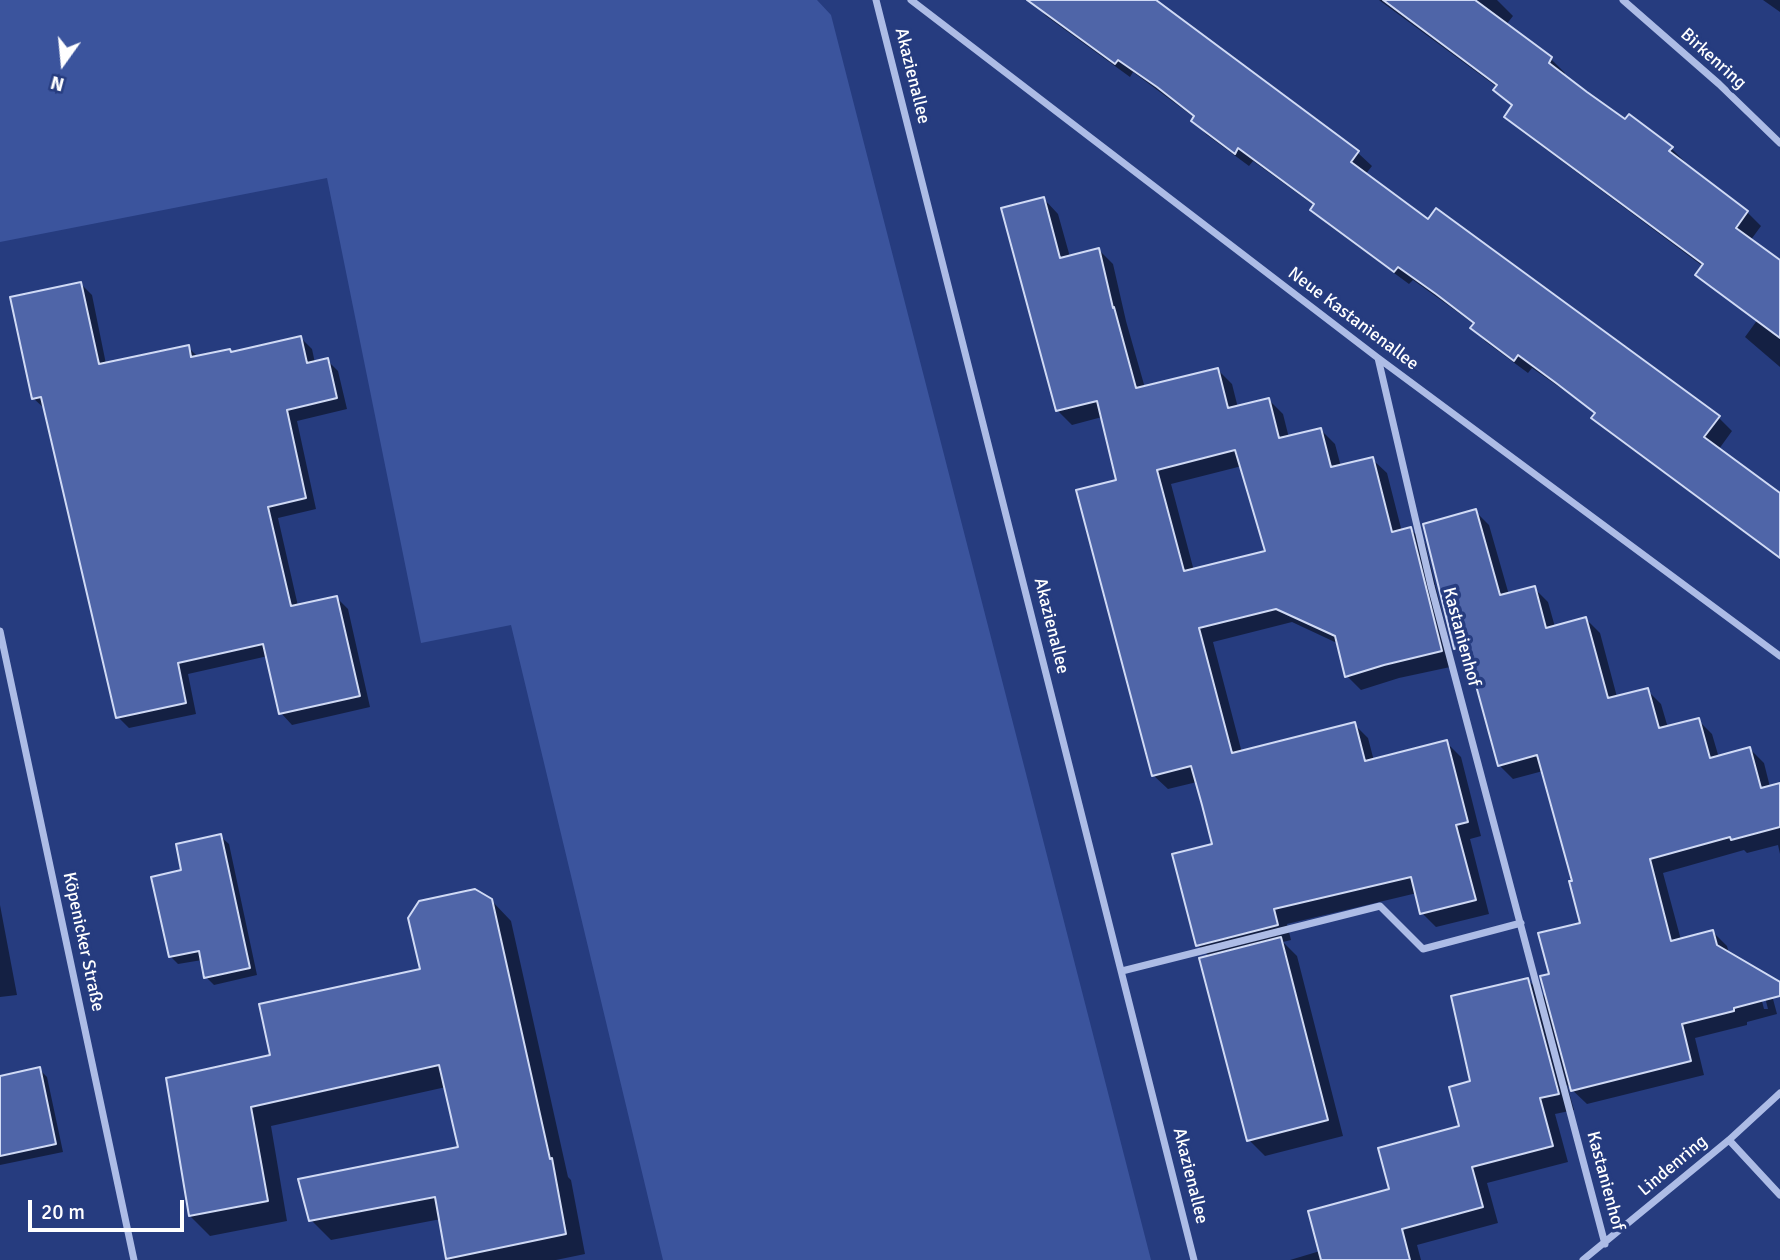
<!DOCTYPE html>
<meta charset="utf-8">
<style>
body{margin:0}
#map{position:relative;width:1780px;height:1260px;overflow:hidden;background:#263c7f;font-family:Signika,sans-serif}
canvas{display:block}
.north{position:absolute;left:28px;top:28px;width:70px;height:70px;-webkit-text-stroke:5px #263c7f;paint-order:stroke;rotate:195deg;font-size:19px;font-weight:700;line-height:28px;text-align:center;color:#fff}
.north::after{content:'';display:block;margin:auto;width:24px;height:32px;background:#fff;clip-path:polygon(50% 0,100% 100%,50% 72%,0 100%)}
.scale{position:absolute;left:28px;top:1200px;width:156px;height:32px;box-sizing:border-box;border:4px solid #fff;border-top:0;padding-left:9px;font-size:21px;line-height:24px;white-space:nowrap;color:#fff;-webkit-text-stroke:5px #263c7f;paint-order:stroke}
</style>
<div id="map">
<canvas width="1780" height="1260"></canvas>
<div class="north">N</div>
<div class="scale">20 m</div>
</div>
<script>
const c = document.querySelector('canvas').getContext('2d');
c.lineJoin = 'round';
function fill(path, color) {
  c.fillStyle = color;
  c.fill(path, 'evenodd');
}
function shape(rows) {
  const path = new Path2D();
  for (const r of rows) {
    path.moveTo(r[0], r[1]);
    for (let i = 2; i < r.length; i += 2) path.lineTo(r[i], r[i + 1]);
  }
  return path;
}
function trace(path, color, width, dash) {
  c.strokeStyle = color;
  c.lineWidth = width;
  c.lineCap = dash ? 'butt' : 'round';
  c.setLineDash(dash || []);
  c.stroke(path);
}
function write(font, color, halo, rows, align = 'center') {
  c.font = font + ' Signika,sans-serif';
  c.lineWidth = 7;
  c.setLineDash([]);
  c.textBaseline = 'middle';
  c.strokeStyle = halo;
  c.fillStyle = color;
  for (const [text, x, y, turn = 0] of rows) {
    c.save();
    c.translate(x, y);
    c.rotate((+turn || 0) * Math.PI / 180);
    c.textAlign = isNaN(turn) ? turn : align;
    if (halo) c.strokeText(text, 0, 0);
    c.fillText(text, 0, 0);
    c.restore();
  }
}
fill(shape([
 [0,0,817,0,831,15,1151,1260,663,1260,511,625,421,643,327,178,0,242]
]), '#3b549d');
fill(shape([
 [1035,0,1129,0,1157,3,1358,153,1372,166,1365,175,1428,221,1718,417,1732,431,1719,449,1780,494,1780,559,1607,431,1593,418,1596,414,1572,396,1532,368,1528,373,1486,342,1472,328,1475,325,1452,308,1413,280,1409,284,1326,223,1312,209,1315,206,1253,161,1249,166,1207,135,1193,121,1195,118,1133,72,1130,77,1046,16,1033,2],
 [1379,0,1497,0,1513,16,1506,25,1551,59,1565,73,1563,76,1625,121,1671,148,1685,162,1683,164,1747,212,1761,226,1750,241,1740,294,1520,130,1506,116,1513,107,1495,90,1497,87],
 [1763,0,1780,0,1780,12],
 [1044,199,1058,214,1070,257,1099,250,1113,264,1126,321,1145,388,1218,370,1232,384,1238,408,1269,400,1283,414,1289,438,1321,430,1335,444,1341,467,1372,459,1387,473,1402,532,1410,529,1425,543,1455,666,1399,678,1361,690,1347,676,1339,644,1292,622,1213,642,1242,753,1354,724,1368,738,1374,761,1446,742,1461,757,1481,836,1470,839,1489,914,1436,927,1422,913,1417,893,1287,924,1291,940,1283,942,1297,956,1343,1136,1265,1156,1249,1140,1210,957,1198,945,1214,845,1197,782,1168,789,1153,775,1118,481,1102,417,1072,425,1058,411,1003,209],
 [1242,466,1267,552,1194,571,1171,484],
 [81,284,92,295,106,364,188,347,199,358,232,353,301,338,312,349,315,363,327,360,338,371,347,409,297,421,316,509,278,518,298,606,337,598,348,609,370,707,292,725,281,713,268,656,188,674,196,714,129,728,118,717,45,409,33,398],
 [1774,297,1780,302,1780,367,1745,337],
 [1475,511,1489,525,1509,595,1534,588,1548,602,1555,627,1586,619,1600,633,1617,697,1647,690,1661,704,1668,728,1698,720,1712,734,1719,758,1750,749,1764,763,1770,787,1780,785,1780,854,1778,845,1747,853,1744,850,1663,873,1681,940,1713,932,1727,946,1729,954,1755,974,1764,1009,1768,1009,1759,974,1769,984,1777,1014,1747,1022,1747,1025,1695,1038,1704,1075,1587,1104,1567,1085,1574,1110,1555,1114,1568,1162,1487,1183,1498,1223,1417,1245,1421,1260,1290,1260,1320,1251,1461,1127,1472,1082,1528,980,1549,1001,1551,975,1582,924,1574,882,1543,771,1513,779,1499,765,1471,663,1456,648],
 [220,836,229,844,257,975,214,985,206,977,202,960,178,964,170,956,183,872],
 [491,900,511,921,568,1177,571,1180,585,1254,556,1260,450,1260,441,1219,331,1240,311,1220,460,1148,446,1087,271,1126,287,1221,210,1236,190,1216,272,1056,422,970],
 [0,905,17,995,0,997],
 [39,1069,47,1077,63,1152,0,1165,0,1078]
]), '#0007');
const building = shape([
 [1027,0,1156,0,1359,151,1351,162,1428,219,1436,208,1720,416,1704,437,1780,493,1780,558,1591,418,1595,413,1556,383,1518,355,1514,361,1470,328,1474,323,1436,294,1398,267,1394,272,1310,210,1314,204,1238,148,1235,154,1191,121,1194,116,1157,87,1118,60,1115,64,1027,0],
 [1383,0,1475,0,1552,57,1549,63,1587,92,1625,119,1629,114,1673,147,1669,151,1748,211,1736,228,1780,260,1780,338,1695,275,1703,264,1504,117,1512,105,1493,90,1497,85,1383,0],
 [1044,197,1060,258,1099,248,1113,308,1114,307,1136,388,1218,368,1228,408,1269,398,1279,438,1321,428,1331,467,1373,457,1392,532,1411,527,1442,651,1384,665,1345,677,1335,636,1276,609,1199,628,1232,753,1355,722,1365,761,1447,740,1468,822,1456,825,1476,900,1420,914,1411,877,1274,909,1278,925,1196,946,1172,854,1212,844,1202,805,1191,766,1152,776,1076,490,1116,480,1097,401,1056,411,1001,208,1044,197],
 [1235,450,1265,551,1184,571,1157,470,1235,450],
 [81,282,99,364,189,345,191,357,230,349,231,352,301,336,307,363,328,358,337,398,287,410,306,498,268,507,291,606,337,596,360,696,279,714,263,644,178,663,186,703,116,718,41,397,32,399,10,297,81,282],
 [1476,509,1500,595,1535,586,1546,628,1586,617,1608,698,1648,688,1659,728,1699,718,1710,758,1750,747,1761,788,1780,783,1780,827,1731,840,1730,837,1650,859,1671,941,1713,930,1717,945,1780,982,1780,996,1734,1008,1734,1011,1682,1024,1691,1061,1571,1091,1540,976,1549,974,1538,933,1580,923,1569,881,1572,881,1537,755,1498,766,1466,649,1464,646,1454,649,1423,524,1476,509],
 [221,834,250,968,204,978,199,951,169,957,151,877,181,870,176,844,221,834],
 [475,889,492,899,550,1159,552,1158,566,1234,446,1259,435,1197,309,1221,298,1179,458,1147,439,1065,251,1107,268,1201,189,1216,166,1078,270,1055,259,1004,420,969,408,918,419,901,475,889],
 [1281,937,1328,1120,1247,1141,1199,958,1281,937],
 [1528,978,1559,1094,1540,1098,1553,1146,1472,1167,1483,1207,1402,1229,1410,1260,1321,1260,1308,1211,1389,1189,1378,1148,1459,1126,1449,1087,1470,1081,1451,996,1528,978],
 [40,1067,56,1144,0,1156,0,1076,40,1067]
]);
fill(building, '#4f65a8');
trace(building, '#d0daf5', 2);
trace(shape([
 [876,0,1194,1260],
 [911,0,1378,358,1780,656],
 [1623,0,1719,84,1780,143],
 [1378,358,1431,586,1605,1244],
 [0,631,134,1260],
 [1122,971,1380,906,1423,949,1521,923],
 [1729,1140,1780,1195],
 [1583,1260,1729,1140,1780,1093]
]), '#adbce6', 7);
write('18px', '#fff', '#263c7f', [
 ["Birkenring",1713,59,42],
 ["Akazienallee",912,76,76],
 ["Neue Kastanienallee",1353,319,37],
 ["Akazienallee",1051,626,76],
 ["Kastanienhof",1461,637,75],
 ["Köpenicker Straße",83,942,78],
 ["Lindenring",1673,1166,-40],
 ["Akazienallee",1190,1176,76],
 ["Kastanienhof",1605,1181,75]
]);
</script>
